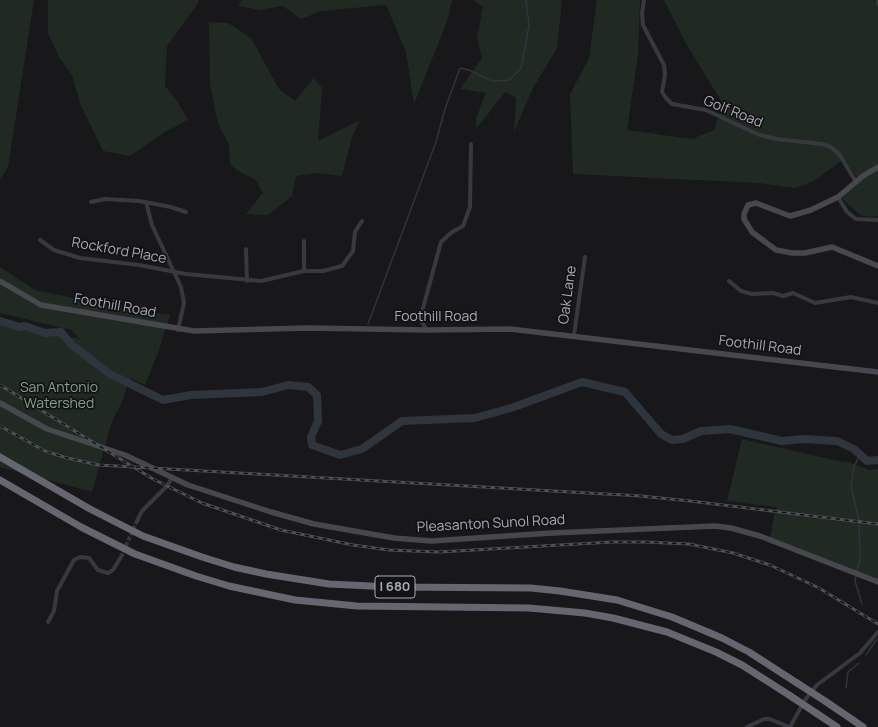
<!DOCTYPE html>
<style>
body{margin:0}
canvas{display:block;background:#181719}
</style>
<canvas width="878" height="727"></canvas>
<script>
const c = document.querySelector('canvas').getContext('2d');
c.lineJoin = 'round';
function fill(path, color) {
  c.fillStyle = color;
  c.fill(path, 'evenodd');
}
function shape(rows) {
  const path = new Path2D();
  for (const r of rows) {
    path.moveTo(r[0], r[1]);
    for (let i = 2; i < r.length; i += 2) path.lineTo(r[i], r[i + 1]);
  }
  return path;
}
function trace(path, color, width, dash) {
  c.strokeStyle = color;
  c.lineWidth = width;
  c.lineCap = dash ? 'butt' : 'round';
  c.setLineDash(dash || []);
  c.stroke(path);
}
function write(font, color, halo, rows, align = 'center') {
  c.font = font + ' Manrope,sans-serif';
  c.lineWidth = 3.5;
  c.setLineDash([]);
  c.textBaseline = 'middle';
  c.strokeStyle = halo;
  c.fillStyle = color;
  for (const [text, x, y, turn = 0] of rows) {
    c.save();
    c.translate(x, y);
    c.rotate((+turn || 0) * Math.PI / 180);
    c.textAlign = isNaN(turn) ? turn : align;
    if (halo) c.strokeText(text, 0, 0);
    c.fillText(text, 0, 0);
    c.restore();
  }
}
fill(shape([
 [0,0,34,0,8,167,0,180],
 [48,0,198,0,198,3,167,46,165,86,177,101,188,120,165,132,130,156,103,151,80,103,72,75,59,57,48,33],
 [242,0,452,0,447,22,414,104,406,52,386,5,321,11,301,19,283,6,259,10,238,6],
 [473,0,562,0,557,48,533,88,514,132,516,98,505,92,476,129,476,118,486,93,460,89,482,58,477,38,483,7],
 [597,0,640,0,638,55,627,130,692,139,714,130,723,104,688,47,664,0,874,0,878,4,878,216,869,217,860,215,840,197,860,182,844,159,812,182,795,188,759,183,573,174,570,94,589,58],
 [209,22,228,23,251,38,279,89,295,101,314,78,322,88,318,141,360,120,352,137,342,176,318,173,296,176,292,196,268,215,246,214,263,193,256,180,238,171,230,164,229,144,218,124,210,84],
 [0,267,35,290,131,310,170,315,158,353,145,385,130,378,122,402,112,421,92,492,0,467,0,322,80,339,71,330,0,313],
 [742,439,838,461,849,462,870,470,878,469,878,584,769,542,776,507,727,501]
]), '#212923');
trace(shape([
 [368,324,436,142,445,109,460,68,469,70,492,81,509,80,521,69,529,25,526,0],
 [860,455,854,466,851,486,859,520,860,558,855,581,862,604],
 [866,655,877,639],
 [846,688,848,672,859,663]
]), '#2e353d', 1.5);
trace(shape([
 [0,321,20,327,25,326,45,333,61,332,72,345,110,374,163,400,191,395,262,392,288,385,308,387,317,395,318,421,311,437,312,445,340,455,362,449,402,421,475,418,514,407,582,382,625,392,661,434,672,440,683,439,701,431,730,429,782,441,803,439,837,441,854,449,867,461,878,460]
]), '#2e353d', 8);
trace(shape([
 [121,557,137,521]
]), '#353539', 4, [4, 2]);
trace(shape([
 [644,0,642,13,643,25,664,65,665,75,662,92,666,98,672,104,706,110,757,134,776,139,822,144,831,147,839,154,856,182],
 [878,0,878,4],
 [838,197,847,212,856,219,878,220],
 [91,202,105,199,139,201,171,207,186,212],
 [146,202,152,225,181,287,184,303,178,330],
 [40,240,54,250,80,258,139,265,186,274,261,281,304,271,323,271,342,266,353,251,355,232,362,221],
 [246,249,247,281],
 [304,271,304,241],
 [729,281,741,291,752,294,773,293,783,296,793,293,815,303,851,297,878,303],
 [427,330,420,319,441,242,452,232,463,226,470,207,471,144],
 [574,335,585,257],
 [137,521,142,511,167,486,172,478],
 [48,622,54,611,57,591,74,560,80,557,89,558,98,570,108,573,113,570,121,557],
 [747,727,764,719,770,719,789,727],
 [790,727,805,700,817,685,860,653,878,632]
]), '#38393e', 4);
trace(shape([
 [878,167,863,176,838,197,811,210,790,216,756,203,748,205,744,214,744,219,752,232,776,250,792,253,805,253,832,247,878,266],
 [0,281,41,305,194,331,307,328,427,330,510,329,878,372],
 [0,403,47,429,125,455,188,485,271,512,314,524,394,538,431,541,552,533,715,526,731,528,760,536,878,582]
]), '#47484e', 5.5);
trace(shape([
 [0,457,90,509,143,536,202,557,234,567,266,574,329,584,391,587,531,588,560,591,617,600,672,617,722,638,749,652,797,683],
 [0,480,81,527,135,554,196,576,229,586,295,600,357,606,529,608,585,613,613,618,667,632,716,652,742,665,789,695],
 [825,701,863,727],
 [816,713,837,727]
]), '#65666f', 7);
const rail = shape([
 [0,385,153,479,202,503,281,530,353,545,389,550,439,552,612,542,645,542,689,544,733,553,770,565,819,588,878,624],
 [0,426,45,451,67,458,99,465,641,496,690,501,878,524]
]);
trace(rail, '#4e4f55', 3);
trace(rail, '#121214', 1.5, [4.5]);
trace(shape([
 [797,683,825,701],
 [789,695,816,713]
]), '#65666f', 7);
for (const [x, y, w] of [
 [395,587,40]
]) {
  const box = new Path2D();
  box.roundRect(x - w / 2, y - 11, w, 22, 3);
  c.fillStyle = '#121214';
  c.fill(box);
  trace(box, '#aaadb9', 1);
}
write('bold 13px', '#aaadb9', null, [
 ["I 680",395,587]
]);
write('14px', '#aaadb9', '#121214', [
 ["Golf Road",733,112,22],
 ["Rockford Place",119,251,10],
 ["Oak Lane",568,295,-82],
 ["Foothill Road",115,306,10],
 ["Foothill Road",436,317],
 ["Foothill Road",760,346,7],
 ["Pleasanton Sunol Road",491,524,-3]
]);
write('14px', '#82a387', '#121214', [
 ["San Antonio",59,388],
 ["Watershed",59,404]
]);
</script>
